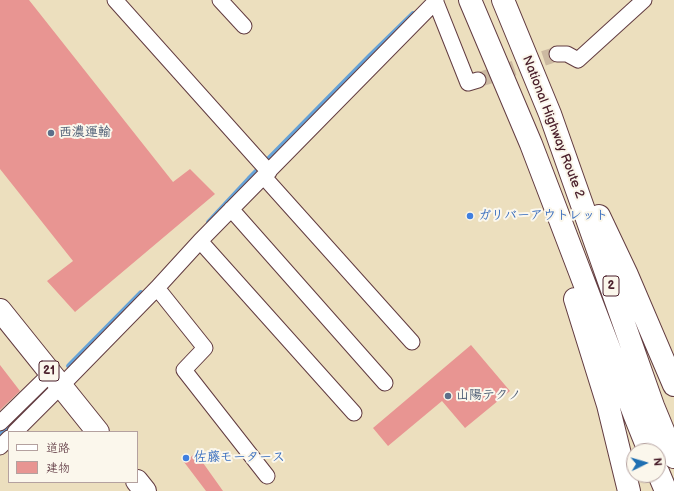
<!DOCTYPE html>
<meta charset="utf-8">
<style>
body{margin:0}
#map{position:relative;width:674px;height:491px;overflow:hidden;background:#ecdfbe;font-family:"Balsamiq Sans","Klee One",sans-serif}
canvas{display:block}
.legend{position:absolute;left:8px;top:431px;width:130px;height:52px;box-sizing:border-box;background:#fbf7ec;border:1px solid #b4a19f;margin:0;padding:5px 7px;list-style:none;font-size:12px;color:#4a1f2b}
.legend li{display:flex;align-items:center;gap:8px;height:20px}
.legend b{width:20px;border:1px solid #b4a19f}
.north{position:absolute;left:626px;top:443px;width:40px;height:40px;box-sizing:border-box;background:#fbf7ec;border:1px solid #b4a19f;border-radius:50%;rotate:85deg;font-size:11px;font-weight:700;line-height:16px;text-align:center;color:#4a1f2b}
.north::after{content:'';display:block;margin:auto;width:14px;height:18px;background:#1f6fb2;clip-path:polygon(50% 0,100% 100%,50% 72%,0 100%)}
</style>
<div id="map">
<canvas width="674" height="491"></canvas>
<ul class="legend">
<li><b style="height:5px;background:#fff"></b>道路</li>
<li><b style="height:11px;background:#e89592"></b>建物</li>
</ul>
<div class="north">N</div>
</div>
<script>
const c = document.querySelector('canvas').getContext('2d');
c.lineJoin = 'round';
function shape(rows) {
  const path = new Path2D();
  for (const r of rows) {
    path.moveTo(r[0], r[1]);
    for (let i = 2; i < r.length; i += 2) path.lineTo(r[i], r[i + 1]);
  }
  return path;
}
function trace(path, color, width, dash) {
  c.strokeStyle = color;
  c.lineWidth = width;
  c.lineCap = dash ? 'butt' : 'round';
  c.setLineDash(dash || []);
  c.stroke(path);
}
function fill(path, color) {
  c.fillStyle = color;
  c.fill(path, 'evenodd');
}
function write(font, color, halo, rows, align = 'center') {
  c.font = font + ' "Balsamiq Sans","Klee One",sans-serif';
  c.lineWidth = 4;
  c.setLineDash([]);
  c.textBaseline = 'middle';
  c.strokeStyle = halo;
  c.fillStyle = color;
  for (const [text, x, y, turn = 0] of rows) {
    c.save();
    c.translate(x, y);
    c.rotate((+turn || 0) * Math.PI / 180);
    c.textAlign = isNaN(turn) ? turn : align;
    if (halo) c.strokeText(text, 0, 0);
    c.fillText(text, 0, 0);
    c.restore();
  }
}
trace(shape([
 [209,222,249,179,369,57,413,14],
 [69,366,141,293],
 [0,435,45,389]
]), '#66a3d8', 5.5);
fill(shape([
 [0,0,29,0,173,182,190,169,215,194,75,312,47,281,73,261,0,169],
 [471,345,510,391,465,428,442,401,388,446,373,428],
 [0,365,20,391,0,410],
 [196,453,223,491,206,491,184,462]
]), '#e89592');
trace(shape([
 [478,80,557,54]
]), '#ccb9a1', 15, [15, 8]);
const minor = shape([
 [115,0,269,172],
 [220,0,244,26],
 [435,0,468,83,478,80],
 [557,54,567,54,578,60,644,0],
 [264,177,412,342],
 [231,209,385,383],
 [200,241,354,413],
 [157,288,205,348,184,370,267,476],
 [0,423,51,373],
 [15,432,69,378,157,288,200,241,436,1],
 [0,447,9,438]
]);
const primary = shape([
 [0,310,98,432],
 [137,481,145,491]
]);
const trunk = shape([
 [470,0,531,144,635,416,649,451],
 [503,0,550,114,653,406,674,457],
 [599,216,627,275,674,385],
 [575,299,608,405,629,491],
 [658,472,666,491]
]);
trace(minor, '#623c41', 17);
trace(primary, '#623c41', 24);
trace(trunk, '#623c41', 24);
trace(minor, '#fff', 15);
trace(primary, '#fff', 22);
trace(trunk, '#fff', 22);
for (const [x, y, r, color] of [
 [51,133,4,"#5c6f8a"],
 [470,216,4,"#3f7fe0"],
 [448,396,4,"#5c6f8a"],
 [186,458,4,"#3f7fe0"]
]) {
  const dot = new Path2D();
  dot.arc(x, y, r, 0, 2 * Math.PI);
  c.fillStyle = color;
  c.fill(dot);
  trace(dot, '#fbf7ec', 1.5);
}
for (const [x, y, w] of [
 [611,286,16],
 [49,371,20]
]) {
  const box = new Path2D();
  box.roundRect(x - w / 2, y - 10, w, 20, 3);
  c.fillStyle = '#fbf7ec';
  c.fill(box);
  trace(box, '#4a1f2b', 1);
}
write('bold 12px', '#4a1f2b', null, [
 ["2",611,286],
 ["21",49,371]
]);
write('13px', '#4a1f2b', '#fbf7ec', [
 ["National Highway Route 2",553,127,69]
]);
write('bold 13px', '#4e5e75', '#fbf7ec', [
 ["西濃運輸",59,133],
 ["山陽テクノ",456,396]
], 'left');
write('bold 13px', '#366cbe', '#fbf7ec', [
 ["ガリバーアウトレット",478,216],
 ["佐藤モータース",194,458]
], 'left');
</script>
